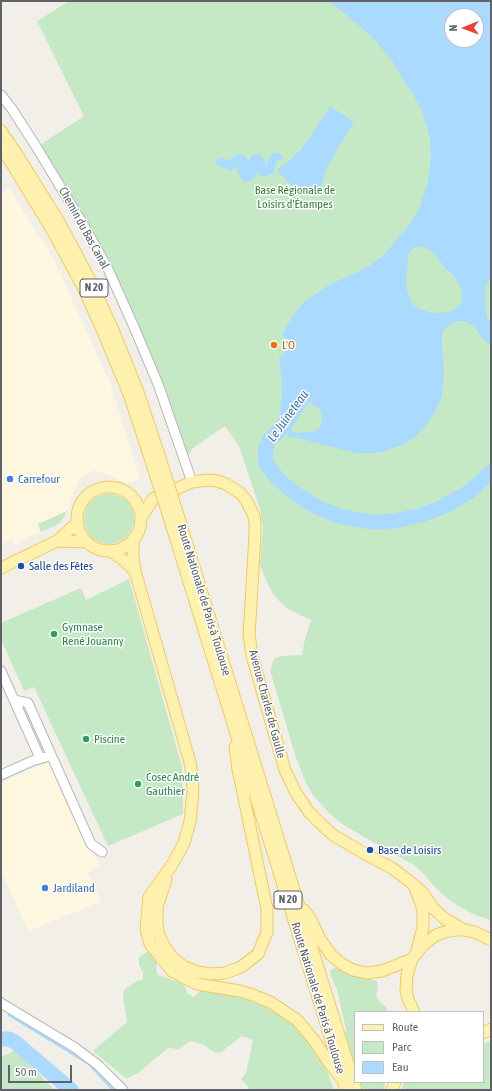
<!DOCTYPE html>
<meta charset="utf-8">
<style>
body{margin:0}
#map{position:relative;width:492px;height:1091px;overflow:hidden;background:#f1efe8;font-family:"Asap Condensed",sans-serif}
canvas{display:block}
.frame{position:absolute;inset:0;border:2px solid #5f6368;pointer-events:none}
.legend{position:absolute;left:354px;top:1011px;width:130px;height:72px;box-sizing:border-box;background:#fff;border:1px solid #bfc1c3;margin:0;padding:5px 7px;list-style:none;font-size:12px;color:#5f6368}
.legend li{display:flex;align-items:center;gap:8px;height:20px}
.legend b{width:20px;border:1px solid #bfc1c3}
.north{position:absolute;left:444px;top:8px;width:40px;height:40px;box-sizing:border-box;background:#fff;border:1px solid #bfc1c3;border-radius:50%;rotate:269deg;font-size:11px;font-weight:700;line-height:16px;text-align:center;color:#5f6368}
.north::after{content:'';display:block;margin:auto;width:14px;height:18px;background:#ea4335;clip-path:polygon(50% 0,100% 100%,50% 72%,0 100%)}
.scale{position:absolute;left:8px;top:1065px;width:64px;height:18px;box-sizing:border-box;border:2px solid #5f6368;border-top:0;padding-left:5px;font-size:12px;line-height:14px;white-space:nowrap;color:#5f6368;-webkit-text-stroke:3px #fff;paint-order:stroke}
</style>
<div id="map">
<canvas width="492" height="1091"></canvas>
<div class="frame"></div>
<ul class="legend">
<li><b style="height:5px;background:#fff2af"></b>Route</li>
<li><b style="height:11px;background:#c5e8c5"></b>Parc</li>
<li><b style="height:11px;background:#aadaff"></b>Eau</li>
</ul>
<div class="north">N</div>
<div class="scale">50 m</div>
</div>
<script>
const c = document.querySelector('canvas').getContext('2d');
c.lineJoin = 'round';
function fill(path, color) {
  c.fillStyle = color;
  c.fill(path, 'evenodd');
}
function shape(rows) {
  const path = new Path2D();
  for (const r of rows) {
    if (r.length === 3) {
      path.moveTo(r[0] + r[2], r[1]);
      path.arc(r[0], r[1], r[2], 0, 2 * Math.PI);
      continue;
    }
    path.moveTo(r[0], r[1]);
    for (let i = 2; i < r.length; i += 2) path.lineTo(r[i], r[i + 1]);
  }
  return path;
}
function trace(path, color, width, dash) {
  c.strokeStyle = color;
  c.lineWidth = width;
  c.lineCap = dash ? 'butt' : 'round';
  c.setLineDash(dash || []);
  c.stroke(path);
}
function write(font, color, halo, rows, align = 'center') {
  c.font = font + ' "Asap Condensed",sans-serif';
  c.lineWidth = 3;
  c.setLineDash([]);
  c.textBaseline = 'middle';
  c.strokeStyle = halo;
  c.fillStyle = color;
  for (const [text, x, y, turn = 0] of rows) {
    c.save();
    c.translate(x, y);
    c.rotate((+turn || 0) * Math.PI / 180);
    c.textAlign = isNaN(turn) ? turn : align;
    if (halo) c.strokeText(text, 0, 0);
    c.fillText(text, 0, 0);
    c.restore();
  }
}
fill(shape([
 [9,189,51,254,110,383,140,479,128,483,95,470,80,478,67,511,38,524,41,532,15,544,12,540,1,544,1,193],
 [51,761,100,866,87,872,101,902,28,931,1,871,1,783]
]), '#fef7e0');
fill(shape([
 [69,1,491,1,491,920,475,915,460,907,448,899,435,887,422,872,414,865,352,830,341,823,330,814,321,804,313,795,307,785,295,755,270,670,273,662,275,658,282,656,302,655,304,643,311,620,288,609,280,602,272,592,267,582,260,565,263,528,260,509,239,446,225,426,193,448,187,457,161,381,40,145,84,116,37,21],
 [452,16,476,16,476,40,452,40],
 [109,519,25],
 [67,511,61,522,55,526,41,532,38,524],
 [129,579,182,767,183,814,108,846,34,687,24,691,1,639,1,623,81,588,86,600],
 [152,949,158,959,156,970,158,975,184,984,188,994,194,997,200,991,204,989,241,995,288,1016,323,1060,334,1090,249,1090,247,1085,241,1079,246,1073,253,1040,242,1036,221,1052,215,1053,204,1045,191,1041,179,1049,168,1048,138,1073,127,1078,123,1076,93,1051,127,1022,123,997,124,990,135,982,143,979,143,972,139,965,139,957],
 [335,968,341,969,377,981,378,988,376,995,380,1002,386,1007,388,1012,355,1012,355,1067,345,1037,346,1029,337,990,331,977,330,970],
 [491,1041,491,1090,401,1090,404,1082,483,1082,483,1044],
 [15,1050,55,1090,1,1090,1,1057],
 [360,1082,385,1082,384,1090,362,1090]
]), '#c5e8c5');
fill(shape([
 [328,1,491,1,491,278,487,283,485,288,485,305,490,330,485,335,472,325,464,321,457,321,445,328,442,333,442,346,444,372,442,396,434,414,422,430,412,439,402,445,383,452,372,453,356,453,293,437,288,437,286,430,277,424,280,412,282,394,282,381,279,357,283,355,288,348,289,345,286,339,282,335,292,317,303,303,311,297,329,285,366,268,382,257,408,227,419,209,428,181,431,157,430,138,422,111,417,101,391,59,371,36,344,13],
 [452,16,476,16,476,40,452,40],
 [418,247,425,247,435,254,445,268,453,275,458,282,462,292,462,300,460,305,454,310,449,312,432,313,417,308,412,303,407,290,406,281,408,256,410,251,414,248],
 [309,403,312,404,321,410,322,418,320,427,315,431,308,432,296,433,290,430,287,425,286,420,289,415,301,409,305,405],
 [330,106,354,122,327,167,319,195,304,191,292,185,282,176,277,170,290,160,301,149,311,136],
 [277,152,284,157,274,164,271,160,271,156,273,153]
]), '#aadaff');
trace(shape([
 [9,1015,89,1064,113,1090]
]), '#aadaff', 2.5);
trace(shape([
 [221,162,230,166,234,163,238,159,242,159,243,161,242,169,243,173,246,177,251,175,252,172,251,165,255,159,259,159,261,162,261,169,262,171,264,172,270,170,272,162]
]), '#aadaff', 9);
trace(shape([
 [476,317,491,337],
 [303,397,283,427,269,440,265,450,266,463,277,478,294,493,317,507,339,516,369,522,395,521,421,515,443,507,469,492,491,472],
 [1,1039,9,1039,15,1042,71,1090]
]), '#aadaff', 15);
const minor = shape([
 [1,95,12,109,37,148,84,226,108,269,134,327,158,384,192,482],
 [1,671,40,758],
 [14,700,28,703,91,844,102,852],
 [1,775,32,761,46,757],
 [1,1003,74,1047,98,1065,123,1090]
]);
const major = shape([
 [1,131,16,153,59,222,89,278,113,330,138,392,160,458],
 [1,147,9,159,52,230,84,289,104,334,129,394,151,461],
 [109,519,32],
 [177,512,356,1090],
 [169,517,328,1030,346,1090],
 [141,518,153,499,192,482,208,480,217,481,226,484,240,493,246,500,254,516,255,524,255,535,250,620,249,633,252,656,285,770,296,793,309,812,320,823,333,835,365,854,392,868,409,881,423,893,433,908,445,919,464,930],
 [57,541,87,542],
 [133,541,133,555,135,571,190,762,192,776,193,791,190,822,184,843,172,865,149,897,146,929,150,944,172,971,183,977,197,984,240,991,253,995,270,1002,297,1020,313,1039,330,1064,342,1079],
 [111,551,122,559,135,571],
 [1,568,57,541,77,523],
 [166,880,157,907,157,921,158,933,164,946,173,958,183,966,197,972,212,974,225,973,241,967,258,954,267,932,267,909,238,769,235,747],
 [416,891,418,895,423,910,423,928,417,950],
 [304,910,311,920,320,939,331,955,342,964,353,970,366,973,382,971,412,959],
 [414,1012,408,999,406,991,407,975,412,959,423,945,436,935,445,932,455,930,464,930,475,932,491,940],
 [483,1033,491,1029],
 [392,1090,395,1082]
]);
trace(minor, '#b5b8bc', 11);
trace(major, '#f2c960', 13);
trace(minor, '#fff', 9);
trace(major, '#fff2af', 11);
const majorBridge = shape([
 [160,458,177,512],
 [151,461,169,517]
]);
trace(majorBridge, '#f2c960', 13, []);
trace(majorBridge, '#fff2af', 11);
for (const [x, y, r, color] of [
 [274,345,4,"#e8710a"],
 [10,479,4,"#3f7fe0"],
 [21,566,4,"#1a4fb4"],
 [54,634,4,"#2e9e5b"],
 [86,739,4,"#2e9e5b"],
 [138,784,4,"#2e9e5b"],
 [370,850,4,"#1a4fb4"],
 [45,888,4,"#3f7fe0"]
]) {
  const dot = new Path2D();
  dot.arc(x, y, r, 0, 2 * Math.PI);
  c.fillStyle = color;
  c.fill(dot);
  trace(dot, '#fff', 1.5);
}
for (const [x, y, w] of [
 [94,288,28],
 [288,900,28]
]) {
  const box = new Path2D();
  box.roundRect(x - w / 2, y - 9, w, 18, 3);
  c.fillStyle = '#fff';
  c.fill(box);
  trace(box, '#5f6368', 1);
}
write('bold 11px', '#5f6368', null, [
 ["N 20",94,288],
 ["N 20",288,900]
]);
write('12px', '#348238', '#fff', [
 ["Base Régionale de",295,190],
 ["Loisirs d'Étampes",295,204]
]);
write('12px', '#5f6368', '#fff', [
 ["Chemin du Bas Canal",84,228,61],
 ["Route Nationale de Paris à Toulouse",204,600,73],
 ["Avenue Charles de Gaulle",267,704,75],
 ["Route Nationale de Paris à Toulouse",318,998,73]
]);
write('12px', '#c56008', '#fff', [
 ["L'O",282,345]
], 'left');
write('12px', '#366cbe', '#fff', [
 ["Carrefour",18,479],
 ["Jardiland",53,888]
], 'left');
write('12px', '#164399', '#fff', [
 ["Salle des Fêtes",29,566],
 ["Base de Loisirs",378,850]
], 'left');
write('12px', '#27864d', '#fff', [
 ["Gymnase",62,627],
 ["René Jouanny",62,641],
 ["Piscine",94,739],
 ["Cosec André",146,777],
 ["Gauthier",146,791]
], 'left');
write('italic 13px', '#4174aa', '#fff', [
 ["Le Juineteau",288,416,-54]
]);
</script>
